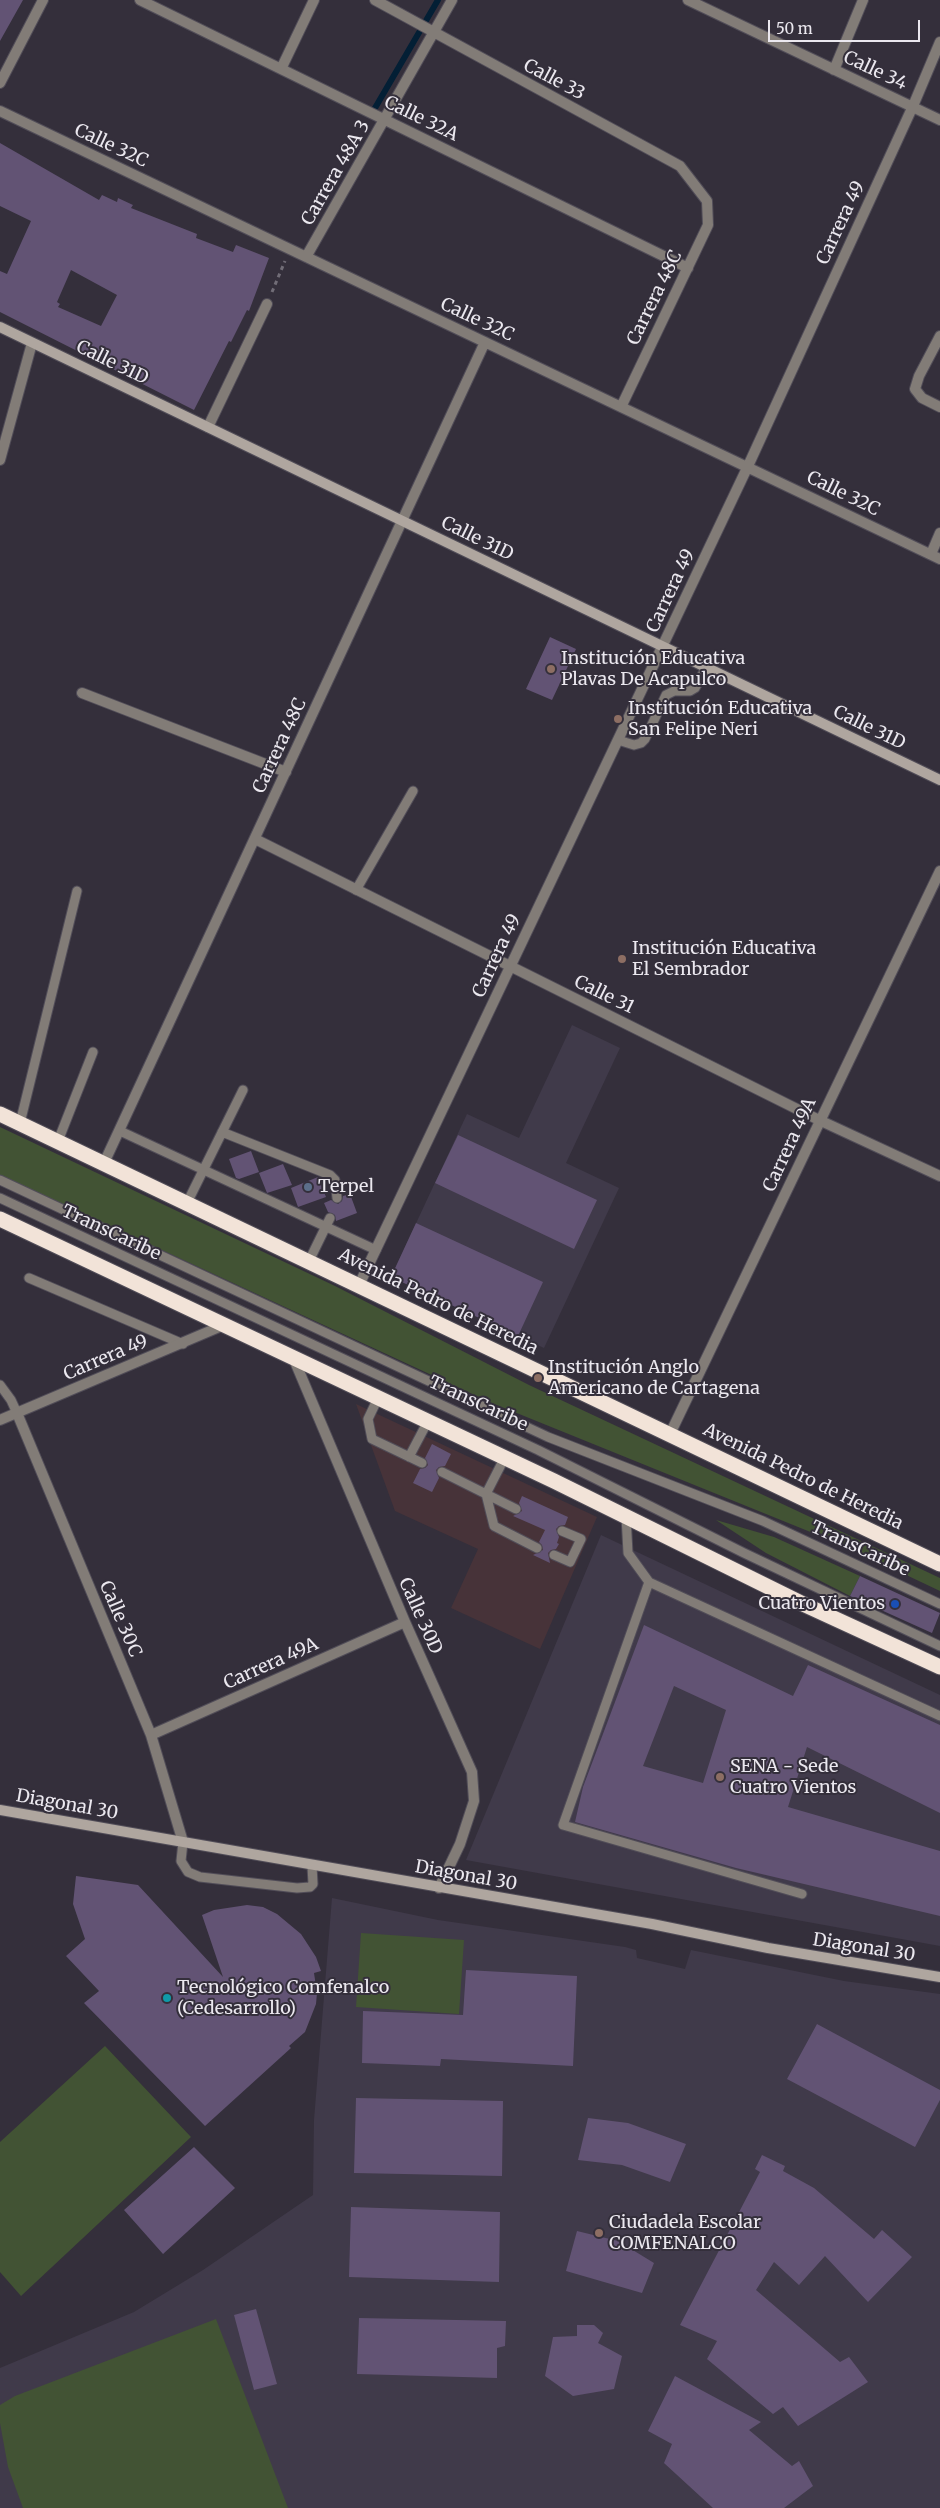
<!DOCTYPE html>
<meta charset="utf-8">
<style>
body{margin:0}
#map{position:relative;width:940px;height:2508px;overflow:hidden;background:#342f3b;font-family:Merriweather,serif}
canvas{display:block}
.scale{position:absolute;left:768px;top:20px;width:152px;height:22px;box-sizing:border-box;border:2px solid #ebe8ef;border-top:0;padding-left:6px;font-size:15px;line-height:18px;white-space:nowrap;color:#ebe8ef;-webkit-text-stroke:4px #342f3b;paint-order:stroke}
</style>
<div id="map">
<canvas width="940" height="2508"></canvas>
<div class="scale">50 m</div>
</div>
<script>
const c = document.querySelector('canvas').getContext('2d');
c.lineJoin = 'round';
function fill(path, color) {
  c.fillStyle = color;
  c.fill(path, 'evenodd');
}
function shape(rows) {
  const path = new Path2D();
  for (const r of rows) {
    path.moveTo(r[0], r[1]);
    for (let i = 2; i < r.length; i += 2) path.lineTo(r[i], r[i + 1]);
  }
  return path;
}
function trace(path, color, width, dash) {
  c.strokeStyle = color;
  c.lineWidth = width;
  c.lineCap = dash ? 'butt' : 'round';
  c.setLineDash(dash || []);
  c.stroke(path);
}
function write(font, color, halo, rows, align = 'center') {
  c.font = font + ' Merriweather,serif';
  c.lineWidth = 4;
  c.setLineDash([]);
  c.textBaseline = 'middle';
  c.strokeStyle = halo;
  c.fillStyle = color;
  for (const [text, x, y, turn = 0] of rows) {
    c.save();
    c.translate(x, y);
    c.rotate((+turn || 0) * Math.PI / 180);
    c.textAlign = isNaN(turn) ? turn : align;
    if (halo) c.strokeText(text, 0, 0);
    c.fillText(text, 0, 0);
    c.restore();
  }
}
fill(shape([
 [356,1404,597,1517,540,1649,451,1608,478,1549,395,1511]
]), '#473339');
fill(shape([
 [572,1025,620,1048,566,1163,619,1188,544,1348,391,1277,467,1114,519,1138],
 [601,1535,940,1695,940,1946,466,1860],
 [332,1898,438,1920,625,1947,636,1950,637,1958,685,1969,691,1950,844,1981,940,1994,940,2508,0,2508,0,2368,134,2312,203,2270,313,2195,314,2120]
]), '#403a4a');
fill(shape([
 [0,1127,335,1286,529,1385,940,1578,940,1591,845,1546,492,1403,0,1175],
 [716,1520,774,1537,860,1576,850,1596,766,1553],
 [361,1933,464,1940,459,2014,356,2007],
 [105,2046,191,2137,21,2296,0,2272,0,2142],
 [216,2319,288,2508,23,2508,8,2467,0,2423,0,2405,15,2396]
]), '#425334');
trace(shape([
 [375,108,438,0]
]), '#031f35', 6);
fill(shape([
 [0,0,23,0,0,41],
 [0,143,99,200,102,195,117,202,118,198,133,205,131,208,197,234,196,238,233,252,236,245,269,258,249,311,247,310,231,342,229,341,194,410,0,312,0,271,7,274,31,221,0,206],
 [71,270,117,295,101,326,58,307,60,304,57,302],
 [550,637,576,649,552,700,526,689],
 [458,1135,597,1200,574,1249,435,1183],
 [251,1151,259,1172,239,1179,236,1178,229,1159],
 [283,1164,292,1185,267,1193,259,1173],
 [318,1177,326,1197,298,1207,291,1188],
 [350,1194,357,1213,336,1221,335,1215,328,1212,324,1203,331,1200,338,1204,342,1201,343,1196],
 [416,1223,543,1282,518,1336,391,1277],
 [432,1444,451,1454,445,1466,439,1467,436,1470,439,1478,432,1492,413,1483,420,1469,425,1468,428,1465,425,1458],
 [522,1496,568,1517,565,1525,559,1526,556,1529,559,1537,557,1543,559,1544,556,1549,551,1550,548,1553,550,1563,533,1555,543,1550,542,1545,539,1542,545,1530,513,1516,522,1511,519,1503],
 [860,1576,940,1613,932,1633,850,1596],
 [644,1625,793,1696,808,1665,940,1725,940,1813,807,1747,788,1807,940,1851,940,1916,736,1868,575,1822,583,1787],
 [674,1686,726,1710,703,1783,643,1766],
 [76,1876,138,1885,223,1977,202,1915,214,1910,247,1905,263,1907,277,1914,301,1934,316,1957,321,1971,314,1973,317,1993,316,2004,305,2032,289,2046,291,2048,205,2126,84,2003,99,1991,66,1956,85,1939,73,1904],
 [466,1970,577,1976,573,2066,441,2059,440,2066,362,2063,363,2011,463,2015],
 [817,2024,940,2090,940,2100,915,2147,787,2079],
 [356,2098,503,2101,502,2176,354,2173],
 [588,2118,628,2123,686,2144,670,2182,622,2165,578,2160],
 [194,2147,235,2188,163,2254,124,2210],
 [762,2155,785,2166,783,2171,814,2188,874,2239,882,2230,912,2257,868,2302,825,2256,799,2285,774,2262,756,2290,840,2362,849,2357,868,2382,798,2426,783,2407,773,2414,707,2359,717,2341,680,2325,760,2172,755,2169],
 [351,2207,500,2212,499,2282,349,2277],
 [577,2231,618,2241,654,2263,642,2293,566,2271],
 [256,2309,277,2384,254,2390,234,2315],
 [359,2318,506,2321,505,2346,497,2348,497,2378,357,2374],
 [577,2325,594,2325,603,2333,598,2343,622,2356,614,2389,573,2396,545,2376,553,2337,577,2336],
 [675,2376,761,2422,749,2430,792,2466,799,2461,813,2486,784,2508,713,2508,664,2463,672,2444,648,2431]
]), '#625374');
const lane = shape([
 [618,740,634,745,641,743,645,739,666,695,674,691,690,691,695,688,706,668],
 [356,890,413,791],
 [20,1123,77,891],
 [120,1131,376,1250],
 [222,1132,330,1175,335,1180,337,1198],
 [58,1141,93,1052],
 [0,1180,548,1437,763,1521,940,1604],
 [0,1198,538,1450,744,1553,940,1646],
 [187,1203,243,1090],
 [309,1261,330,1218],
 [29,1278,183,1344],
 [0,1385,11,1400,17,1413],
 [378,1398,368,1419,372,1439,422,1463],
 [409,1457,428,1421],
 [505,1457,486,1494,494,1526,537,1548],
 [442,1472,516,1509],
 [626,1516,628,1553,649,1582,940,1716],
 [554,1555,570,1562,581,1539,562,1531],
 [649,1582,563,1825,802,1894],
 [183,1842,181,1861,188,1872,200,1877,297,1888,310,1887,313,1884,312,1866]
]);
const street = shape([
 [140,0,688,268],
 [375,0,680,166,707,201,708,225,621,407],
 [688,0,940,120],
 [281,69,314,0],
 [834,70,863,0],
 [0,83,43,0],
 [0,111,940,559],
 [306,257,452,0],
 [940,336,919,376,915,389,922,398,940,407],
 [208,427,267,304],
 [0,460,32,343],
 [931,554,940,533],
 [82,693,286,772],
 [255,839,819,1120,940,1176],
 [104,1163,485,342],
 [359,1285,748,466,913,106,940,42],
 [293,1357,405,1622,472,1772,474,1801,460,1844,439,1888],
 [17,1413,151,1735,183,1842],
 [0,1420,224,1325],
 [670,1434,940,871],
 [151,1735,405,1622]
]);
const secondary = shape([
 [0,327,940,780],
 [0,1810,652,1924,768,1948,940,1977]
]);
const highway = shape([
 [0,1114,940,1564],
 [0,1219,554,1481,803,1604,940,1667]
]);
trace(lane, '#514d58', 11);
trace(street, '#514d58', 12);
trace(secondary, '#514d58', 12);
trace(highway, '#514d58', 17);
trace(shape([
 [272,292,285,261]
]), '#716d77', 3, [4, 4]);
trace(lane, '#827c77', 9);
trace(street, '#827c77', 10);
trace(secondary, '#afa69f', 10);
trace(highway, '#f2e3d8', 15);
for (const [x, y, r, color] of [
 [551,669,5,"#8d6e63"],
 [618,719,5,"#8d6e63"],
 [622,959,5,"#8d6e63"],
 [308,1187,5,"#5c6f8a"],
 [538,1378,5,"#8d6e63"],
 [895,1604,5,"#1a4fb4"],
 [720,1777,5,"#8d6e63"],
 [167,1998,5,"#0f9aa8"],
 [599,2233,5,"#8d6e63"]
]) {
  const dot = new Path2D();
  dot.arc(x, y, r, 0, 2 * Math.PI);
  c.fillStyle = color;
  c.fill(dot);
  trace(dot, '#342f3b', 2);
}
write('18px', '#ebe8ef', '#342f3b', [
 ["Calle 34",875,71,25],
 ["Calle 33",554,80,28],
 ["Calle 32A",421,119,26],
 ["Calle 32C",111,146,25],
 ["Carrera 48A 3",336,173,-60],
 ["Carrera 49",841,223,-65],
 ["Carrera 48C",655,298,-64],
 ["Calle 32C",477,320,25],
 ["Calle 31D",112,363,26],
 ["Calle 32C",843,494,26],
 ["Calle 31D",477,539,26],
 ["Carrera 49",671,591,-65],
 ["Calle 31D",869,728,26],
 ["Carrera 48C",280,746,-65],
 ["Carrera 49",497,956,-65],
 ["Calle 31",604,995,26],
 ["Carrera 49A",790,1145,-65],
 ["TransCaribe",111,1233,25],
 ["Avenida Pedro de Heredia",438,1302,26],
 ["Carrera 49",106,1358,-23],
 ["TransCaribe",478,1404,25],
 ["Avenida Pedro de Heredia",803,1477,26],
 ["TransCaribe",860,1549,25],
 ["Calle 30D",420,1616,66],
 ["Calle 30C",120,1619,67],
 ["Carrera 49A",271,1664,-24],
 ["Diagonal 30",67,1805,10],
 ["Diagonal 30",466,1876,10],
 ["Diagonal 30",864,1948,9]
]);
write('18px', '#ebe8ef', '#342f3b', [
 ["Institución Educativa",561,659],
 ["Plavas De Acapulco",561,680],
 ["Institución Educativa",628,709],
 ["San Felipe Neri",628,730],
 ["Institución Educativa",632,949],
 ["El Sembrador",632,970],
 ["Terpel",318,1187],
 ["Institución Anglo",548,1368],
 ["Americano de Cartagena",548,1389],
 ["Cuatro Vientos",885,1604,"right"],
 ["SENA - Sede",730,1767],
 ["Cuatro Vientos",730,1788],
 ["Tecnológico Comfenalco",177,1988],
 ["(Cedesarrollo)",177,2009],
 ["Ciudadela Escolar",609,2223],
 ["COMFENALCO",609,2244]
], 'left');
</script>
